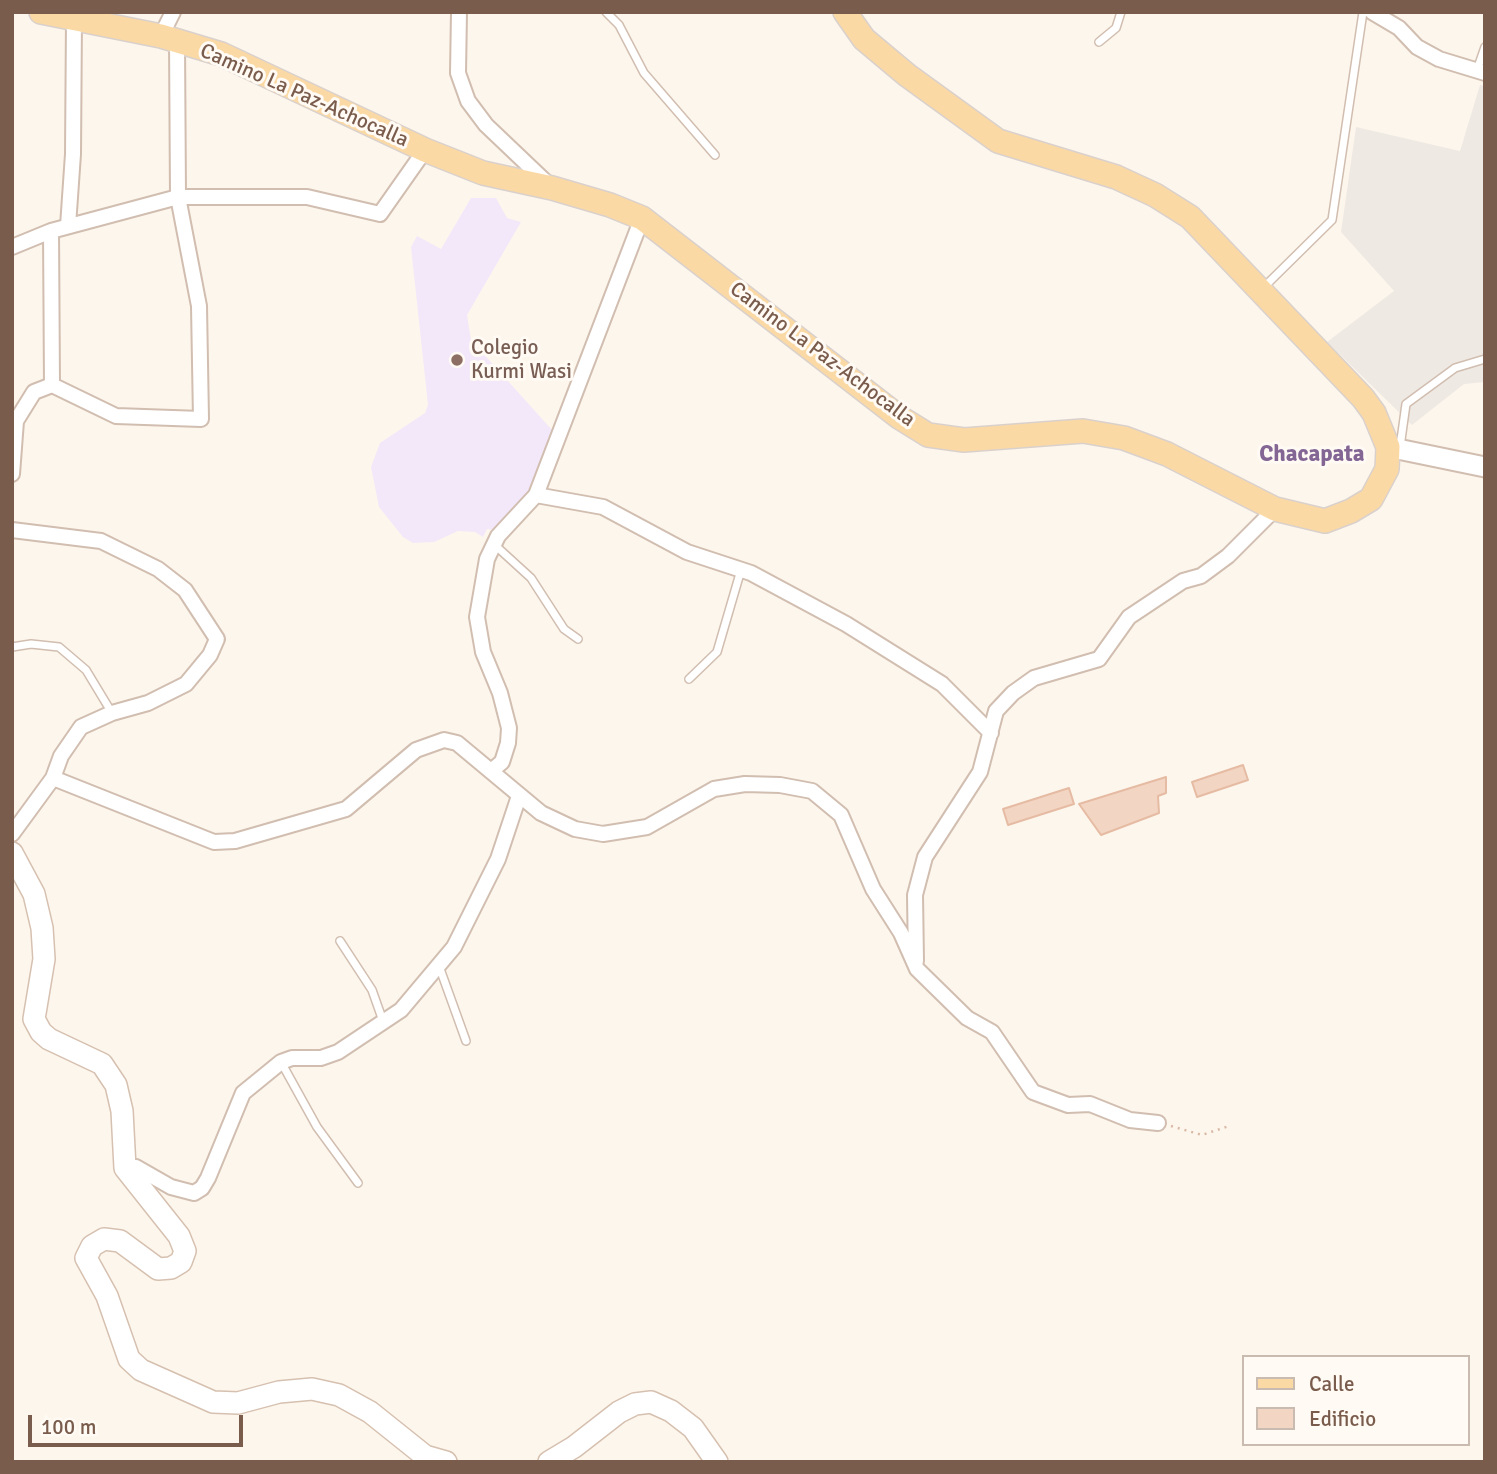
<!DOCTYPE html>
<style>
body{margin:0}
#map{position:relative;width:1497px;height:1474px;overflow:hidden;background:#fdf6ec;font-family:Signika,sans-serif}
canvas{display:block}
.frame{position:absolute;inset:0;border:14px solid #7a5c4d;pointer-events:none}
.legend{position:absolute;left:1242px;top:1355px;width:228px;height:91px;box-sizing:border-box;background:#fffaf3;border:2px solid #cabbb1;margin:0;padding:9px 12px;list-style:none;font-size:21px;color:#7a5c4d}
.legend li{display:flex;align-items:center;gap:14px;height:35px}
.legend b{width:35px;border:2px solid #cabbb1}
.scale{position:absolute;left:28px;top:1415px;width:215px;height:32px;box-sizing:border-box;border:4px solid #7a5c4d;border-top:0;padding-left:9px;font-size:21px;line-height:24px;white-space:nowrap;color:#7a5c4d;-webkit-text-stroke:5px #fffaf3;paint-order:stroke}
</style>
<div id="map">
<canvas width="1497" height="1474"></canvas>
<div class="frame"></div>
<ul class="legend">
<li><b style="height:9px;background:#fbd9a5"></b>Calle</li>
<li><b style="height:19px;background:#f3d5c3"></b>Edificio</li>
</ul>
<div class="scale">100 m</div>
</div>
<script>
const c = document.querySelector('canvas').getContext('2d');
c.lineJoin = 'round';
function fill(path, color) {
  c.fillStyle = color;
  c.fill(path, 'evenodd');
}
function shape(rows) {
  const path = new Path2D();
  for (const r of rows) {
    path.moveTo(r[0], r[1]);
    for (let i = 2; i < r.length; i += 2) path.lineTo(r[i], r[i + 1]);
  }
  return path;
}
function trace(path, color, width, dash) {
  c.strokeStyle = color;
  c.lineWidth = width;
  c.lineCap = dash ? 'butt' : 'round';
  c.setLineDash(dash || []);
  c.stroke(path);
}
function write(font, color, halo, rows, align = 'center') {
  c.font = font + ' Signika,sans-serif';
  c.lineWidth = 6;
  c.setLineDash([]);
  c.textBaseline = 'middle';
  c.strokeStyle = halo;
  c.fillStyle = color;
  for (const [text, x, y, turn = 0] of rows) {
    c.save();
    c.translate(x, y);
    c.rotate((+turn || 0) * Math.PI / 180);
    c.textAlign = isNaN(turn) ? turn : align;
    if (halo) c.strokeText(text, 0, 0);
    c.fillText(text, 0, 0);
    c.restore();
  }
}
fill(shape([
 [1480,85,1485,86,1485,382,1464,384,1412,425,1327,342,1394,291,1341,232,1356,127,1460,151]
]), '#efe9e4');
fill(shape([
 [471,198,496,198,507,218,521,222,467,315,471,340,553,431,531,491,496,530,487,529,483,537,475,532,458,531,434,542,413,543,403,537,379,507,371,467,380,443,425,413,428,405,411,247,417,236,441,249]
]), '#f3e8fa');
const building = shape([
 [1243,765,1248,780,1197,797,1192,782,1243,765],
 [1166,777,1166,793,1158,796,1159,813,1101,835,1079,804,1166,777],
 [1069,788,1074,804,1008,825,1003,809,1069,788]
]);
fill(building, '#f3d5c3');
trace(building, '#e6bba3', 2);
const service = shape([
 [606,12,619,25,644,73,715,155],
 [1099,42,1116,28,1121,12],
 [1477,70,1485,47],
 [1263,288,1332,220,1363,12],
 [1400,447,1406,404,1455,368,1485,359],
 [496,542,497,547,531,578,564,629,578,639],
 [12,647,31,644,59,647,86,670,112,713],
 [689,679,717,652,741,570],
 [340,941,372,990,383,1021],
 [439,966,466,1041],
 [281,1062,317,1127,358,1183]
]);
const minor = shape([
 [459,12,458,73,468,101,486,125,548,184],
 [1372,12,1399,28,1417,47,1439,59,1485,73],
 [161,36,173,12],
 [68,226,73,154,74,19],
 [12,247,51,231,178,197,307,197,380,214,425,150],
 [52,385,116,416,201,419,199,306,178,197,177,41],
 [12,474,16,421,34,392,52,385,51,231],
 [536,495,603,507,687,552,751,573,846,624,942,684,991,733],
 [12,530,101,541,158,569,185,590,217,639,210,655,186,684,148,703,112,713,81,727,61,756,53,778],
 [491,771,502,762,508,743,509,728,500,693,483,652,477,617,487,559,498,536,536,495,642,218],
 [12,834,53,778,214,842,235,841,346,809,416,750,444,740,457,743,541,813,575,829,603,834,647,827,714,789,745,784,780,785,812,791,841,815,873,889,901,933,917,969,967,1018,992,1032,1033,1092,1068,1105,1090,1104,1130,1120,1158,1123],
 [916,961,915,895,925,857,980,772,996,711,1013,693,1034,678,1099,659,1129,617,1183,581,1201,576,1228,556,1275,509],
 [125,1168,136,1167,171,1187,194,1193,202,1188,208,1178,243,1093,281,1062,292,1058,321,1058,338,1052,401,1010,454,947,498,859,519,796]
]);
const tertiary = shape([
 [1388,447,1485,467]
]);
const secondary = shape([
 [12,853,34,894,42,928,44,959,34,1019,41,1032,49,1039,102,1064,116,1085,122,1111,125,1168,179,1236,185,1251,181,1262,171,1268,158,1269,120,1241,104,1239,92,1246,86,1258,107,1296,129,1359,141,1370,213,1402,238,1403,279,1392,312,1389,339,1395,370,1412,425,1456,446,1462],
 [549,1462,574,1447,619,1412,635,1404,651,1402,671,1411,693,1428,717,1462]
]);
const primary = shape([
 [41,12,161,36,221,54,425,150,483,173,552,188,610,205,642,218,899,417,928,435,964,440,1083,431,1124,438,1167,454,1275,509,1325,521,1351,511,1371,499,1387,469,1388,447,1374,413,1363,398,1190,217,1155,195,1116,177,998,141,907,75,864,39,845,12]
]);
trace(service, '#d1beb0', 10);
trace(minor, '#d1beb0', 18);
trace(tertiary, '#d1beb0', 23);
trace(secondary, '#d6c0b0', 24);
trace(primary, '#dad1cd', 26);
trace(shape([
 [1171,1126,1202,1135,1229,1126]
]), '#d9b8a5', 2.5, [2, 5]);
trace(service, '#fff', 7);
trace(minor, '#fff', 14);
trace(tertiary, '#fff', 19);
trace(secondary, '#fff', 21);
trace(primary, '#fbd9a5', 23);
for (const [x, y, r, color] of [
 [457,360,7,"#8d6e63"]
]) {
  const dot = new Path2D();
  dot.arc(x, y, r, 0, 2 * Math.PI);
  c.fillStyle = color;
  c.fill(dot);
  trace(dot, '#fffaf3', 2.5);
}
write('21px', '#7a5c4d', '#fffaf3', [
 ["Camino La Paz-Achocalla",304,96,24],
 ["Camino La Paz-Achocalla",822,355,37]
]);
write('21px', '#785e54', '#fffaf3', [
 ["Colegio",471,348],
 ["Kurmi Wasi",471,372]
], 'left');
write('bold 23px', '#846695', '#fffaf3', [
 ["Chacapata",1312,455]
]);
</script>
